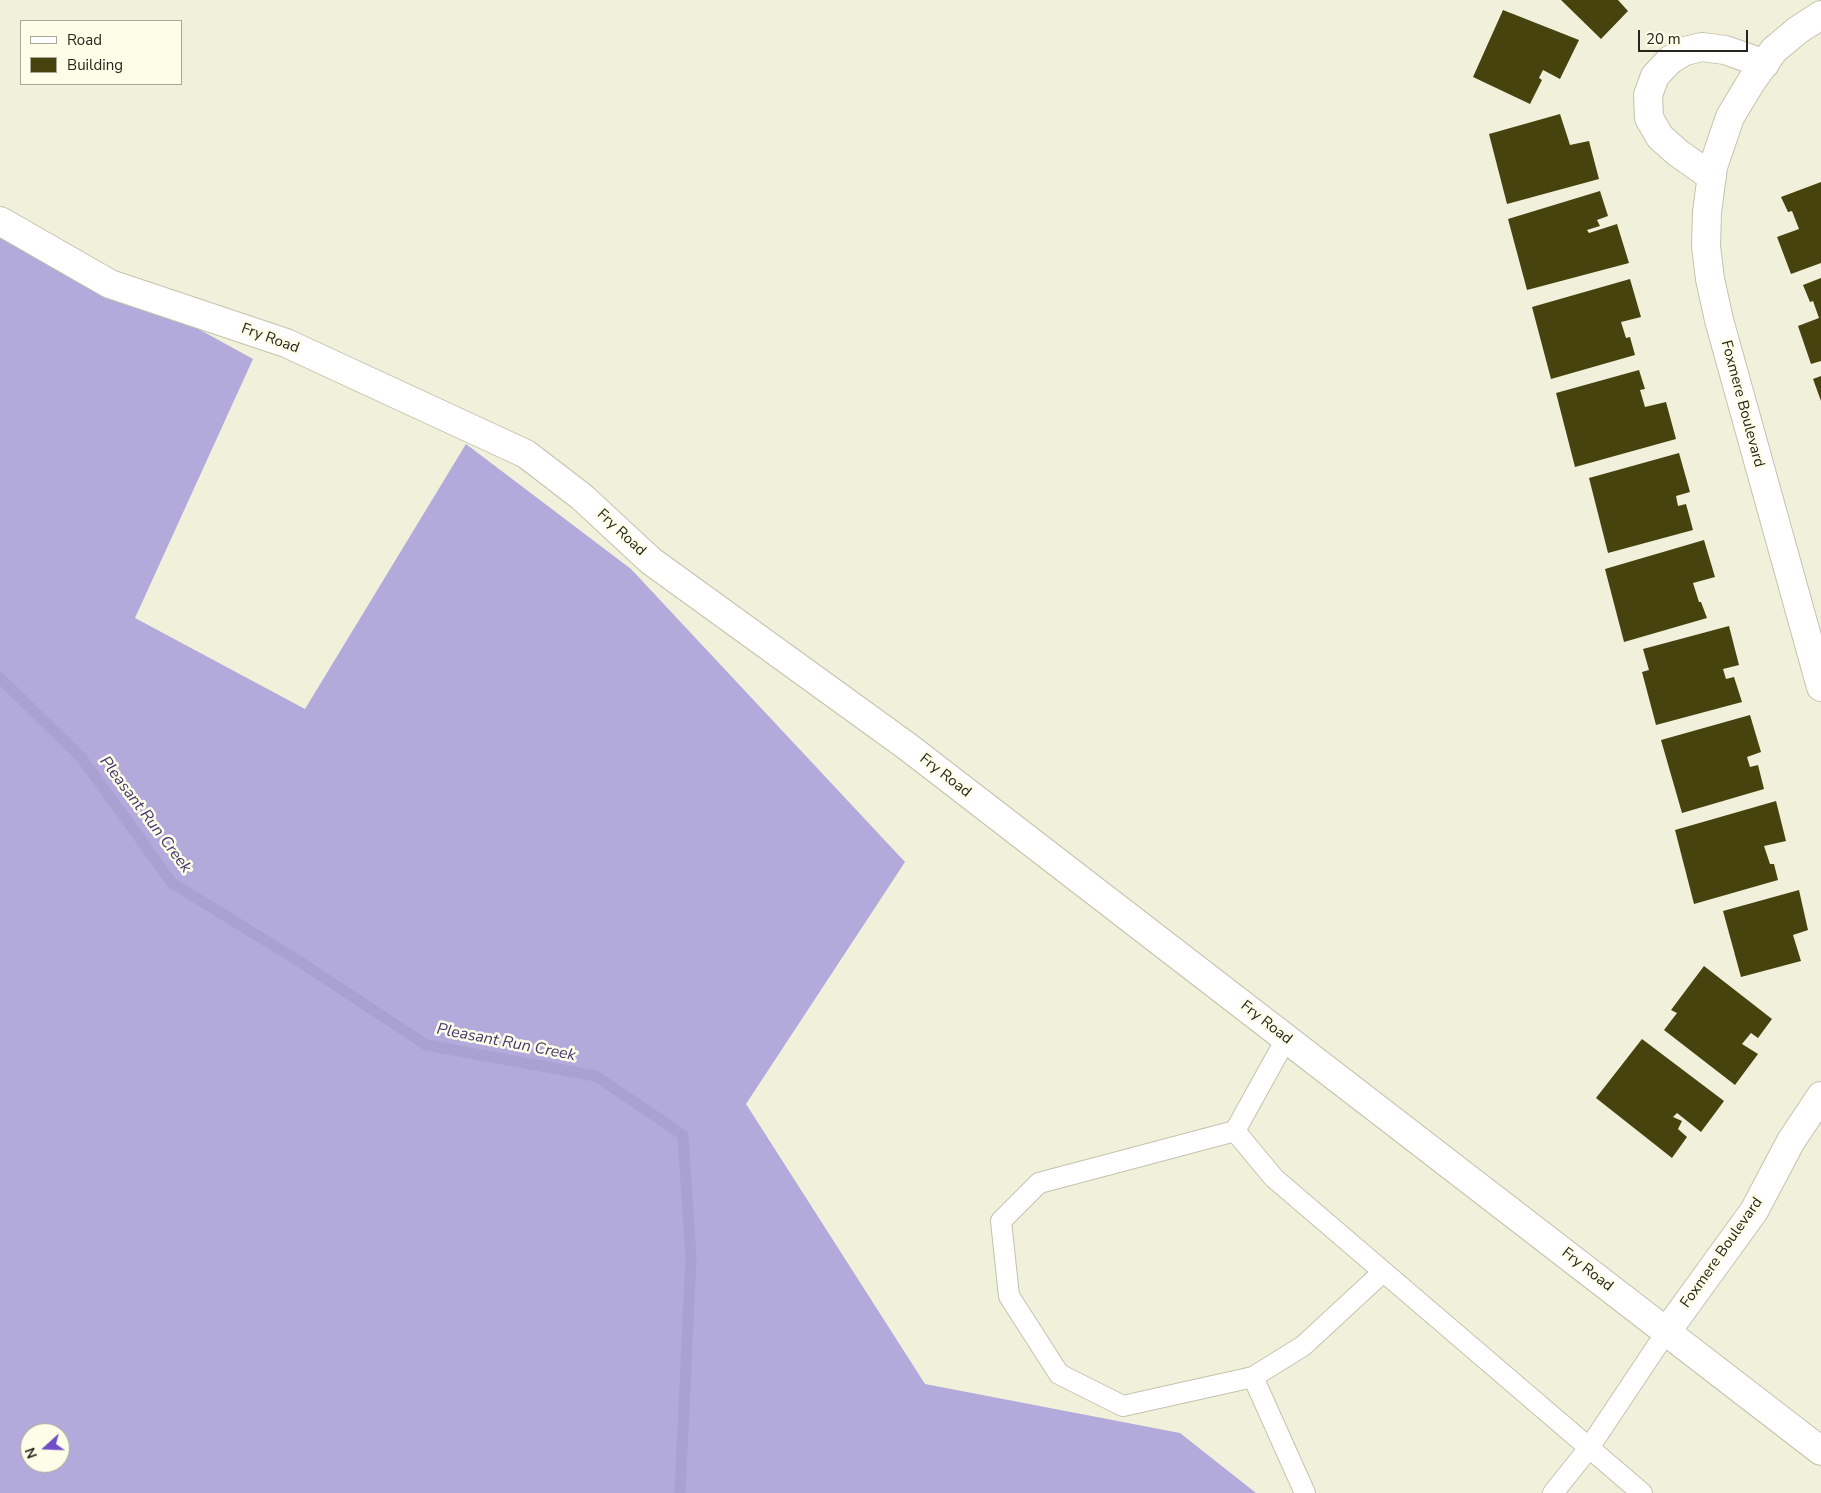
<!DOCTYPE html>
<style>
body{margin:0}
#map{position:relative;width:1821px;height:1493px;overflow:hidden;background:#f1f0db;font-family:"Nunito Sans",sans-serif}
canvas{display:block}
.legend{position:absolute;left:20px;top:20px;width:162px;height:65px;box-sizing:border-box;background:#fefde8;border:1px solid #a7a797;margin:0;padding:6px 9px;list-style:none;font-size:15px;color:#25251d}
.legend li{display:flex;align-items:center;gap:10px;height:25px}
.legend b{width:25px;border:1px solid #a7a797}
.north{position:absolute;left:20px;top:1423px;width:50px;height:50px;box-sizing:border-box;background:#fefde8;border:1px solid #a7a797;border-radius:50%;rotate:250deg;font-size:14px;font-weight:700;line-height:20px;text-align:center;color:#25251d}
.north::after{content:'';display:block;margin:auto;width:18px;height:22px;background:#6f4ec7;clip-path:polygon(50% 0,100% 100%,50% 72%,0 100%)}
.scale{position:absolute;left:1638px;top:30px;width:110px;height:22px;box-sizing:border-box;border:2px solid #25251d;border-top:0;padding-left:6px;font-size:15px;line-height:18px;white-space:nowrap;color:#25251d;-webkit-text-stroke:4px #fefde8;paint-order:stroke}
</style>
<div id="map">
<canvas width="1821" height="1493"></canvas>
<ul class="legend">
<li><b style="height:6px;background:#fff"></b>Road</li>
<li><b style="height:14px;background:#47430f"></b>Building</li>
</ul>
<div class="north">N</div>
<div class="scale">20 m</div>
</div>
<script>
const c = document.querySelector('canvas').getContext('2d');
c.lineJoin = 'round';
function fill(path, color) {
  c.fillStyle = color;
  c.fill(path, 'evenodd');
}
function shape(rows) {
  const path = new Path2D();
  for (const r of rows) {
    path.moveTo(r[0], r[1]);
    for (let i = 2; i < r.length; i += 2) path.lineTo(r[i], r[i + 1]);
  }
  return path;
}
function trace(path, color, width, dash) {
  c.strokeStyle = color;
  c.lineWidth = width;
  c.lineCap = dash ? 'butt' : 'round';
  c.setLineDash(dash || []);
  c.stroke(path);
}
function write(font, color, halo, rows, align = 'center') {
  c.font = font + ' "Nunito Sans",sans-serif';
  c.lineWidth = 5;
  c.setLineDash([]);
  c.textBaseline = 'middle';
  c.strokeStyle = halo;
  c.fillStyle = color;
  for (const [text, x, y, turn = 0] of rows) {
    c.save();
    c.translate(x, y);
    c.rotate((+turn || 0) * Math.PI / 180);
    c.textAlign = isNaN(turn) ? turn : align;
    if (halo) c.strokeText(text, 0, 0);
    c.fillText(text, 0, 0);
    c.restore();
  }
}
fill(shape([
 [0,220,253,359,135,618,305,709,466,444,631,569,905,862,746,1104,925,1384,1180,1433,1256,1493,0,1493],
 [30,1433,60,1433,60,1463,30,1463]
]), '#b1aadb');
trace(shape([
 [0,678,81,757,172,883,302,963,426,1045,596,1076,683,1135,691,1258,680,1493]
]), '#a8a1d1', 11);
fill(shape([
 [1561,0,1618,0,1628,11,1601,39],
 [1503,10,1579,40,1560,79,1543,70,1539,78,1542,80,1530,104,1473,77],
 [1560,114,1570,145,1589,141,1599,179,1507,204,1489,134],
 [1821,182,1821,263,1791,274,1777,237,1799,229,1792,211,1788,212,1781,197],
 [1600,191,1608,216,1597,220,1600,226,1587,230,1589,233,1617,224,1629,263,1527,290,1508,219],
 [1821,278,1821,361,1811,364,1798,326,1819,318,1813,301,1810,302,1803,285],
 [1630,279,1641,317,1621,322,1626,338,1630,337,1635,355,1551,379,1532,307],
 [1639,370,1645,389,1640,390,1645,407,1666,402,1676,439,1575,467,1556,393],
 [1821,376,1821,401,1813,379],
 [1679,453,1690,492,1676,496,1678,506,1686,504,1693,530,1608,553,1589,478],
 [1704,540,1715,577,1693,583,1699,602,1701,602,1707,618,1624,642,1605,569],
 [1729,626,1739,665,1723,669,1726,679,1734,677,1742,702,1656,725,1642,672,1649,670,1643,649],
 [1750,715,1761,752,1747,757,1750,767,1758,765,1764,789,1682,813,1661,740],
 [1776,801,1786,841,1764,846,1770,864,1774,864,1778,880,1694,904,1675,830],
 [1799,890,1808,930,1793,935,1801,961,1741,977,1723,911],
 [1704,966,1772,1019,1758,1038,1751,1033,1742,1044,1758,1054,1735,1085,1664,1030,1677,1013,1671,1010],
 [1642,1039,1724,1101,1701,1132,1677,1113,1673,1117,1682,1121,1678,1129,1687,1137,1672,1158,1596,1098]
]), '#47430f');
const service = shape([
 [1286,1039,1235,1131,1274,1178,1642,1493],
 [1235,1131,1039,1183,1001,1221,1009,1296,1059,1374,1123,1406,1253,1377,1303,1346,1383,1272],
 [1253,1377,1305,1493],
 [1553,1493,1589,1448,1667,1331]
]);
const minor = shape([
 [1821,15,1798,30,1774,50,1751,82,1730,117,1713,167,1707,212,1706,246,1710,279,1719,320,1821,687],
 [1712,177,1678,153,1660,137,1649,118,1648,95,1655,76,1670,60,1685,51,1702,47,1725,50,1765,64],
 [1667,1331,1754,1211,1791,1141,1821,1096]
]);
const tertiary = shape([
 [0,221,110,284,286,343,526,454,582,497,651,561,908,747,1821,1451]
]);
trace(service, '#c3c3ae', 22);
trace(minor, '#c3c3ae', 30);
trace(tertiary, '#c3c3ae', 30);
trace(service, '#fff', 20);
trace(minor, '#fff', 28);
trace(tertiary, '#fff', 28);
write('15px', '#25251d', '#fefde8', [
 ["Fry Road",270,339,20],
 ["Foxmere Boulevard",1742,404,75],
 ["Fry Road",621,533,43],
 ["Fry Road",945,776,38],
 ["Fry Road",1266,1023,38],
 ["Foxmere Boulevard",1722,1253,-55],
 ["Fry Road",1587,1270,38]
]);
write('italic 16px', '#443673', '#fefde8', [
 ["Pleasant Run Creek",145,815,53],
 ["Pleasant Run Creek",506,1043,11]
]);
</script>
